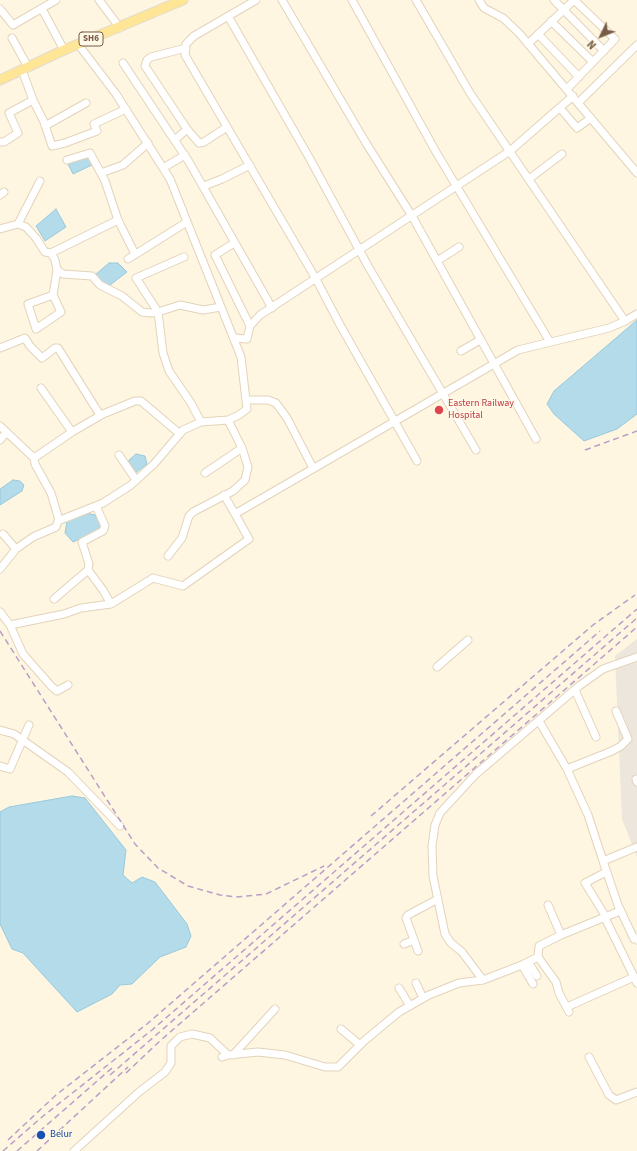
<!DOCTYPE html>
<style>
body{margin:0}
#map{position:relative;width:637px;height:1151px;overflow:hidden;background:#fef6e0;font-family:"Source Sans 3",sans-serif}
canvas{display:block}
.north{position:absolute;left:581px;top:16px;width:40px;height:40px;-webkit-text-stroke:3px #fff9e8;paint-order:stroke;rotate:227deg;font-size:11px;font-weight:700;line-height:16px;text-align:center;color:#775d45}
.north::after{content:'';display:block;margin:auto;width:14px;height:18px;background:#775d45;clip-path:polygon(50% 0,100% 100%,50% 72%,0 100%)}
</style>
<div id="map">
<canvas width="637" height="1151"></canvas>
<div class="north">N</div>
</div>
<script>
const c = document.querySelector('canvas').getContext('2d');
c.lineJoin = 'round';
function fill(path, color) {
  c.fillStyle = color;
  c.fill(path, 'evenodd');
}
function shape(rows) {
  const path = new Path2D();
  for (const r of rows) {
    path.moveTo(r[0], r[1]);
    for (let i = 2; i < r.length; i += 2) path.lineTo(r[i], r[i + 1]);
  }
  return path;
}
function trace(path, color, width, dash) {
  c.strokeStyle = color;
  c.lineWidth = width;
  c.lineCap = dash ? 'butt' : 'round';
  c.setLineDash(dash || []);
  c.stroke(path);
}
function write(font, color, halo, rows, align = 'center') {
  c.font = font + ' "Source Sans 3",sans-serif';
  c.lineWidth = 3;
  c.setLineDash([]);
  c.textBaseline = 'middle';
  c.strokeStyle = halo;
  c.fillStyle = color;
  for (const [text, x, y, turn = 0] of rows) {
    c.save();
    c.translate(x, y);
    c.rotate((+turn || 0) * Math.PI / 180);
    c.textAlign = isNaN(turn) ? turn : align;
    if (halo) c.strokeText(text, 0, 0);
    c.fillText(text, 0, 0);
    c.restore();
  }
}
fill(shape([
 [637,639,637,857,622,819,615,656]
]), '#ece6dc');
const water = shape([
 [84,154,96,163,73,174,67,162,84,154],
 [56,209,66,227,45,241,36,226,56,209],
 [109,263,118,263,127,272,110,285,100,285,95,275,109,263],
 [637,320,637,414,617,429,584,441,554,414,547,404,554,391,637,320],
 [136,454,145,456,147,464,134,474,128,466,129,460,136,454],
 [13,480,20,481,24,485,22,491,0,505,0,489,13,480],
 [82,512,95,515,102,524,100,530,73,542,65,533,67,521,82,512],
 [72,796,85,798,126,850,123,875,132,883,142,877,155,882,187,924,191,936,186,947,160,957,132,984,120,985,112,994,77,1012,23,953,12,949,0,924,0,812,9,807,72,796]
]);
fill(water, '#b3dbe9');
trace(water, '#98c9dc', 1);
const minor = shape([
 [99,0,120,28],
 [256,0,194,36,186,44,185,55,316,279,339,323,417,461],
 [282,0,366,143,412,216,536,439],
 [352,0,436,152,550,342],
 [416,0,470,93,625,321,637,314],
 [479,0,484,8,503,18,519,33,637,173],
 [554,0,604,51],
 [0,9,13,25,56,0],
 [42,9,64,50],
 [228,16,310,159,368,266,476,450],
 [551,21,593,62],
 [538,34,579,77],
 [12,38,28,67],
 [528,44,574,0],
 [186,48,151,57,147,60,145,66,187,129,199,143,204,142,227,127],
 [123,63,189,162,272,308],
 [22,70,33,100,44,122,52,146,65,143,97,131,94,124,126,109],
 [567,89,615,39,574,0],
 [578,103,637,45],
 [560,108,577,128,591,118],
 [45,126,86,103],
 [175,140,187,129],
 [0,142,4,142,18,133,9,113,33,100],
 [163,168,185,155],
 [101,173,123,165,148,143],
 [529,179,562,154],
 [204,186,222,179,250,165],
 [0,195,4,192],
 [118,220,135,254],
 [18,224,40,181],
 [0,229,18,224,26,227,36,238,45,252,51,253,55,260,57,270,53,295,61,312,36,329,28,304,53,295],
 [234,243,215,255,250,326],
 [51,253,118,220,105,181,90,153,67,160],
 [128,259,187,222],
 [437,261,459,247],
 [57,270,63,274,92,276,100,285,122,296,142,312,151,313,158,312,136,278,184,257],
 [235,338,247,339,250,326,260,315,510,151,573,96],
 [0,348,25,338,30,346,42,358,55,348,58,348,100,415],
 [461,351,480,340],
 [41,388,72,432],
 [247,400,268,400,276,403,287,418,313,468],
 [201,422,191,403,169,371,163,353,158,312,180,305,203,310,221,307],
 [0,426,34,458,35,464,51,493,59,520],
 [0,440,6,433],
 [119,455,136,480],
 [34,458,72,432,103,414,135,401,141,401,180,434],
 [205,473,242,448],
 [224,495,235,514],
 [3,534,16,549],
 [168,556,182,538,189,516,193,512,233,491,245,480,248,467,242,448,228,420],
 [0,569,16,549,33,537,56,527,58,521,103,503,131,485,154,464,183,430,201,422,228,420,239,415,247,409,241,357,170,179,116,94,78,44],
 [88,570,103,590,111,604],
 [54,599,88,570,89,564,82,542,103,531,105,526,96,506],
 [0,612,10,625,64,614,81,608,111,604,153,578,183,586,249,539,235,514,266,496,518,350,609,328,625,321],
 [10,625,23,654,52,687,57,691,68,685],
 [437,667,468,640],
 [575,690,596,737],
 [539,721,567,769,588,815,603,861],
 [0,730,14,734,68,772,120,826],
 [0,766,10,769,29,725],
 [567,769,612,751,621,746,628,739,616,711],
 [636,779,637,782],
 [548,905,561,935],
 [619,907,634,939,636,938,637,940],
 [606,917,585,883,606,872],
 [605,918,637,983],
 [404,944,414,940],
 [418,951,406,918,408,915,438,899],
 [538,957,556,982,559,993,569,1012],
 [528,962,537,976],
 [522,965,533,984],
 [483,980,462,952,451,943,445,934,433,876,432,846,435,825,440,813,476,774,579,686,603,669,637,657],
 [416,983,423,998],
 [399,988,410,1006],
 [567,1007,634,977],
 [341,1029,360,1045],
 [233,1055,275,1009],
 [222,1057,228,1055,258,1052,285,1055,325,1067,338,1067,364,1041,399,1012,429,995,459,983,483,980,522,965,538,957,539,946,561,935,620,911,603,861,637,847],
 [589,1057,609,1095,616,1100,637,1092],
 [74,1151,139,1092,165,1072,171,1063,171,1046,180,1037,192,1034,210,1038,228,1055]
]);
const major = shape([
 [0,80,64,50,183,0]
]);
trace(minor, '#e3d3bb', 9);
trace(major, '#e1dbd6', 11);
trace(minor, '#fff', 7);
trace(major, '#ffe596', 9);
trace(shape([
 [585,450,637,431],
 [0,631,135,844,158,868,188,886,220,895,236,897,266,894,324,866],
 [371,816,593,625,635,595],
 [126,1073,161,1040,637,627],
 [110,1075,637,618],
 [8,1140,56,1095,147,1024,600,631],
 [3,1151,42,1117,152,1030,637,609],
 [17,1151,112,1068],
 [37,1151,128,1067]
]), '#ba9ec8', 1.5, [6, 4]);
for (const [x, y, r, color] of [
 [439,410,5,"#e0444e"],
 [41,1135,5,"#1a4fb4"]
]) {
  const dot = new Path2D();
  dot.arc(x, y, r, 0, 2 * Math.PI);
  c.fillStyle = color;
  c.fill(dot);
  trace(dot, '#fff9e8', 1.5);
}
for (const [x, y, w] of [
 [91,39,24]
]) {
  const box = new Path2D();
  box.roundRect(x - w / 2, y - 7, w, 14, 3);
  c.fillStyle = '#fff9e8';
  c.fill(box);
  trace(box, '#775d45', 1);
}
write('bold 9px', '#775d45', null, [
 ["SH6",91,39]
]);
write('10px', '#be3a42', '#fff9e8', [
 ["Eastern Railway",448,404],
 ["Hospital",448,416]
], 'left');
write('10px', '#164399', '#fff9e8', [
 ["Belur",50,1135]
], 'left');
</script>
